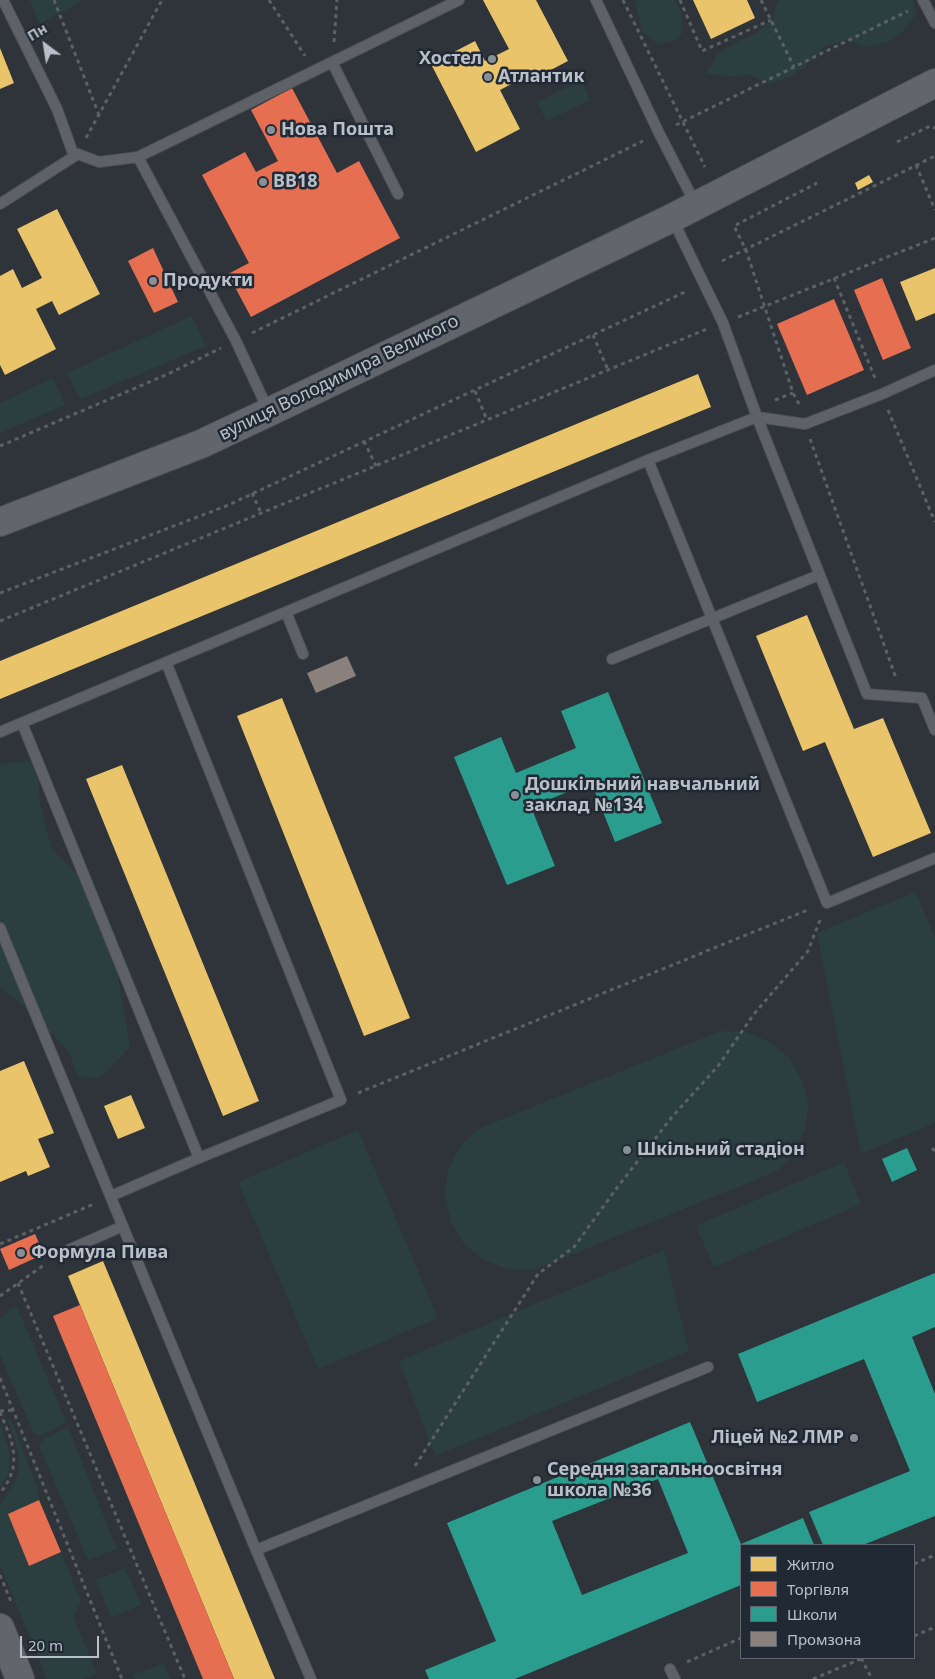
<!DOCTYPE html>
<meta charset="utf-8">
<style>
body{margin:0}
#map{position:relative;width:935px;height:1679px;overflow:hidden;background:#2e343a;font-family:"Noto Sans",sans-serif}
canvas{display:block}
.legend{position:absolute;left:740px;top:1544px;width:175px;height:115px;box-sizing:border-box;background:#212a34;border:1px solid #5e6670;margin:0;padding:6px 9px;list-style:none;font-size:15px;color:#b9c0c9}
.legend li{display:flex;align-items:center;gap:10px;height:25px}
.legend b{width:25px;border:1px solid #5e6670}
.north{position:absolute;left:20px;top:20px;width:50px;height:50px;-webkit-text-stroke:4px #212a34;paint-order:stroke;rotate:329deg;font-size:14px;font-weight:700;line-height:20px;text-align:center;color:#b9c0c9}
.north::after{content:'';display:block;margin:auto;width:18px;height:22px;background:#b9c0c9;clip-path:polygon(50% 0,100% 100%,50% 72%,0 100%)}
.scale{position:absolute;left:20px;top:1636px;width:79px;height:22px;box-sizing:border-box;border:2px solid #b9c0c9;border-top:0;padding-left:6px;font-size:15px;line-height:18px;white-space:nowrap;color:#b9c0c9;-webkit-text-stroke:4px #212a34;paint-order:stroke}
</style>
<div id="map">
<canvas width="935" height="1679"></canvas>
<ul class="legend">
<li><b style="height:14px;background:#e9c46a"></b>Житло</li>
<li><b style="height:14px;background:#e76f51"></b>Торгівля</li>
<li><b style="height:14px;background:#2a9d8f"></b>Школи</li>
<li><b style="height:14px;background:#8a817c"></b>Промзона</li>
</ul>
<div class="north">Пн</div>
<div class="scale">20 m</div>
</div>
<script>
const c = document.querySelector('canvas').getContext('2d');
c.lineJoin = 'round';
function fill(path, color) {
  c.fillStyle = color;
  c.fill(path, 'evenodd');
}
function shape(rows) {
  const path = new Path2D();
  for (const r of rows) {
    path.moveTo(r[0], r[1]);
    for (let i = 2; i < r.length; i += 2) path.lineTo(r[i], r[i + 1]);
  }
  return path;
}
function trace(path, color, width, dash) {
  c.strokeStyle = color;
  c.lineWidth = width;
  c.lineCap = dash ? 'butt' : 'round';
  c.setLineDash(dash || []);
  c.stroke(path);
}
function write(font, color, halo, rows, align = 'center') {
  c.font = font + ' "Noto Sans",sans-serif';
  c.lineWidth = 5;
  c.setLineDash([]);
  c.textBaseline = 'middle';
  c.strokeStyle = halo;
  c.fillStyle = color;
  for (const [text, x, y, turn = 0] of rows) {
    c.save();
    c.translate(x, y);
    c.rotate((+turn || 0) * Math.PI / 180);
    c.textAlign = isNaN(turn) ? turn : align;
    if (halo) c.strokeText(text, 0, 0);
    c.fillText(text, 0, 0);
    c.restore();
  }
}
fill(shape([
 [30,0,84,0,39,24],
 [635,0,674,0,681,11,682,33,676,40,659,45,642,32],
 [779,0,912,0,917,13,903,31,888,42,866,47,844,40,824,47,809,63,792,76,770,84,750,75,728,76,706,73,718,54,737,42,757,33,772,18],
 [581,81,590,100,546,121,537,102],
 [192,316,206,346,80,399,67,373],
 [53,378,65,405,0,433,0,403],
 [37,760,40,804,52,849,83,880,116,961,122,1003,130,1047,99,1079,78,1076,69,1052,32,1013,0,987,0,766,1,764],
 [915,892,935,937,935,1123,861,1154,817,933],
 [721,1031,746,1032,770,1042,789,1058,802,1080,808,1105,805,1130,795,1153,777,1171,534,1270,508,1269,484,1260,464,1244,451,1222,445,1197,448,1171,460,1147,478,1129],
 [358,1130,438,1318,318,1369,238,1182],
 [844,1162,861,1204,714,1267,696,1226],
 [664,1250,689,1351,435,1456,399,1361],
 [17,1307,65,1419,65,1423,41,1435,34,1434,0,1355,0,1319,9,1310],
 [6,1417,12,1422,15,1429,38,1489,39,1500,8,1514,29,1566,61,1552,81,1602,73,1616,97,1674,84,1679,47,1679,0,1565,0,1505,18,1476,19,1460,15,1440],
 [0,1423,9,1450,10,1463,8,1475,0,1487],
 [68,1427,117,1549,88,1560,39,1446,43,1439],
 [125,1568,141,1605,111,1618,96,1580],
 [163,1663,170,1679,135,1679,133,1675]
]), '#2b3f40');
fill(shape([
 [483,0,536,0,568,61,524,84,521,79,500,90,520,129,476,152,431,64,475,41,485,61,509,49],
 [693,0,747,0,755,18,711,39],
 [0,48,14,83,0,89],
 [869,175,873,182,858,190,855,183],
 [57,209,100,294,59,315,52,301,36,309,56,349,5,375,0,365,0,276,13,269,22,288,42,278,17,229],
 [935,268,935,313,916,321,900,282],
 [698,374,711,407,0,699,0,661],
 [807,615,854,729,883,718,931,833,873,857,825,742,803,751,756,636],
 [282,698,410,1018,364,1036,237,716],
 [122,765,259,1101,223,1116,86,779],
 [24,1061,54,1133,38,1139,50,1167,28,1176,26,1171,0,1182,0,1071],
 [131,1095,145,1128,118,1139,104,1106],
 [103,1261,128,1321,275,1679,234,1679,80,1305,68,1276]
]), '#e9c46a');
fill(shape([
 [292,88,337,173,359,161,400,238,251,317,228,274,249,263,202,175,245,152,256,172,278,161,251,110],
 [153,248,178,302,154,313,128,261],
 [882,278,911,348,883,360,854,290],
 [834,299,864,370,807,395,777,324],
 [35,1234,44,1254,9,1270,0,1249],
 [80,1305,234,1679,203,1679,53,1316],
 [39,1500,61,1552,29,1566,8,1514]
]), '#e76f51');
fill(shape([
 [608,692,662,823,615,842,591,782,531,807,555,866,507,885,454,757,501,737,516,773,576,748,561,711],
 [907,1148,917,1170,892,1182,882,1159],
 [935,1273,935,1327,912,1337,935,1394,935,1516,863,1545,823,1545,809,1512,910,1471,864,1359,757,1402,738,1354],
 [690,1422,741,1544,803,1518,814,1545,741,1545,741,1585,515,1679,429,1679,425,1670,496,1641,447,1523],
 [658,1479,688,1553,582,1595,552,1521]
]), '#2a9d8f');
fill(shape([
 [347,656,356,676,316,693,307,673]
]), '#8a817c');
const service = shape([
 [3,0,57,109,74,156],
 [596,0,659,133,696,205],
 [923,0,935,23],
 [332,62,398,194],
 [138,157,236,341,269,412],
 [0,204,78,154,99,162,138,157,459,0],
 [672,218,723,323,757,417,867,694,922,698,935,730],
 [648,460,827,903,935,858],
 [286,612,303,654],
 [612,659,819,575],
 [22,723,199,1158],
 [0,732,648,460,757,417,805,424,882,394,935,370],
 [0,928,256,1550,311,1679],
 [111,1196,199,1158,341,1100,166,662],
 [59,1254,123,1226],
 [256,1550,708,1367],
 [670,1669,675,1679]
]);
const secondary = shape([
 [0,522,201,444,269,412,672,218,935,83],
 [0,1628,20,1679]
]);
trace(service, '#4c5054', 12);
trace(secondary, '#4c5054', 30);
trace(shape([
 [54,0,99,115],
 [269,0,305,56],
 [623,0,705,167],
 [680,0,702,51,771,20],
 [761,0,794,67],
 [334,42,337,0],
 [676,125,908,11],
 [86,138,162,0],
 [897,142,930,126,935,128],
 [916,165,935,210],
 [722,261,935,156],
 [834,278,875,378],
 [738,317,935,238],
 [252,333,643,141],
 [593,335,608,370],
 [475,391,487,420],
 [775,400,793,393],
 [799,404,793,393,746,250,734,226,817,183],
 [888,410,935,522],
 [810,439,896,678],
 [364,441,376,466],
 [0,446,168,374,221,348],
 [252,493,261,513],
 [0,593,226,506,685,292],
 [0,621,707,329],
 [358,1093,810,909],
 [932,1148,935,1151],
 [0,1244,94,1204],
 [18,1283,185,1679],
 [0,1296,44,1265],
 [0,1378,122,1679],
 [0,1411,13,1410],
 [0,1412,11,1439,14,1455,13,1469,9,1480,0,1494],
 [415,1466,538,1274,574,1247,616,1189,672,1117,718,1066,754,1014,808,951,820,920],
 [914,1564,935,1555],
 [0,1575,12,1604],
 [914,1636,935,1627],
 [861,1658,872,1679],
 [687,1662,741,1638],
 [813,1679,863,1658]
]), '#5b6165', 3, [4, 4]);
trace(service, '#5e6268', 10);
trace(secondary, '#62666c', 28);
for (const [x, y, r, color] of [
 [492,59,5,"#888f97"],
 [488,77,5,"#888f97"],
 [271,130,5,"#888f97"],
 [263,182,5,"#888f97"],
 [153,281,5,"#888f97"],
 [515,795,5,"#888f97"],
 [627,1150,5,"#888f97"],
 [21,1253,5,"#888f97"],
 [854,1438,5,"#888f97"],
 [537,1480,5,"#888f97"]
]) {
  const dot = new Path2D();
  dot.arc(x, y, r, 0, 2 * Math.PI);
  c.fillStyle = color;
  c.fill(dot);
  trace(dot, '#212a34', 2);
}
write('bold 18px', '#b9c0c9', '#212a34', [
 ["Хостел",482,59,"right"],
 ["Атлантик",498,77],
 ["Нова Пошта",281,130],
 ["BB18",273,182],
 ["Продукти",163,281],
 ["Дошкільний навчальний",525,785],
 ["заклад №134",525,806],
 ["Шкільний стадіон",637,1150],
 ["Формула Пива",31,1253],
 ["Ліцей №2 ЛМР",844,1438,"right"],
 ["Середня загальноосвітня",547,1470],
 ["школа №36",547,1491]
], 'left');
write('18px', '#b9c0c9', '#212a34', [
 ["вулиця Володимира Великого",339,378,-26]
]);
</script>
